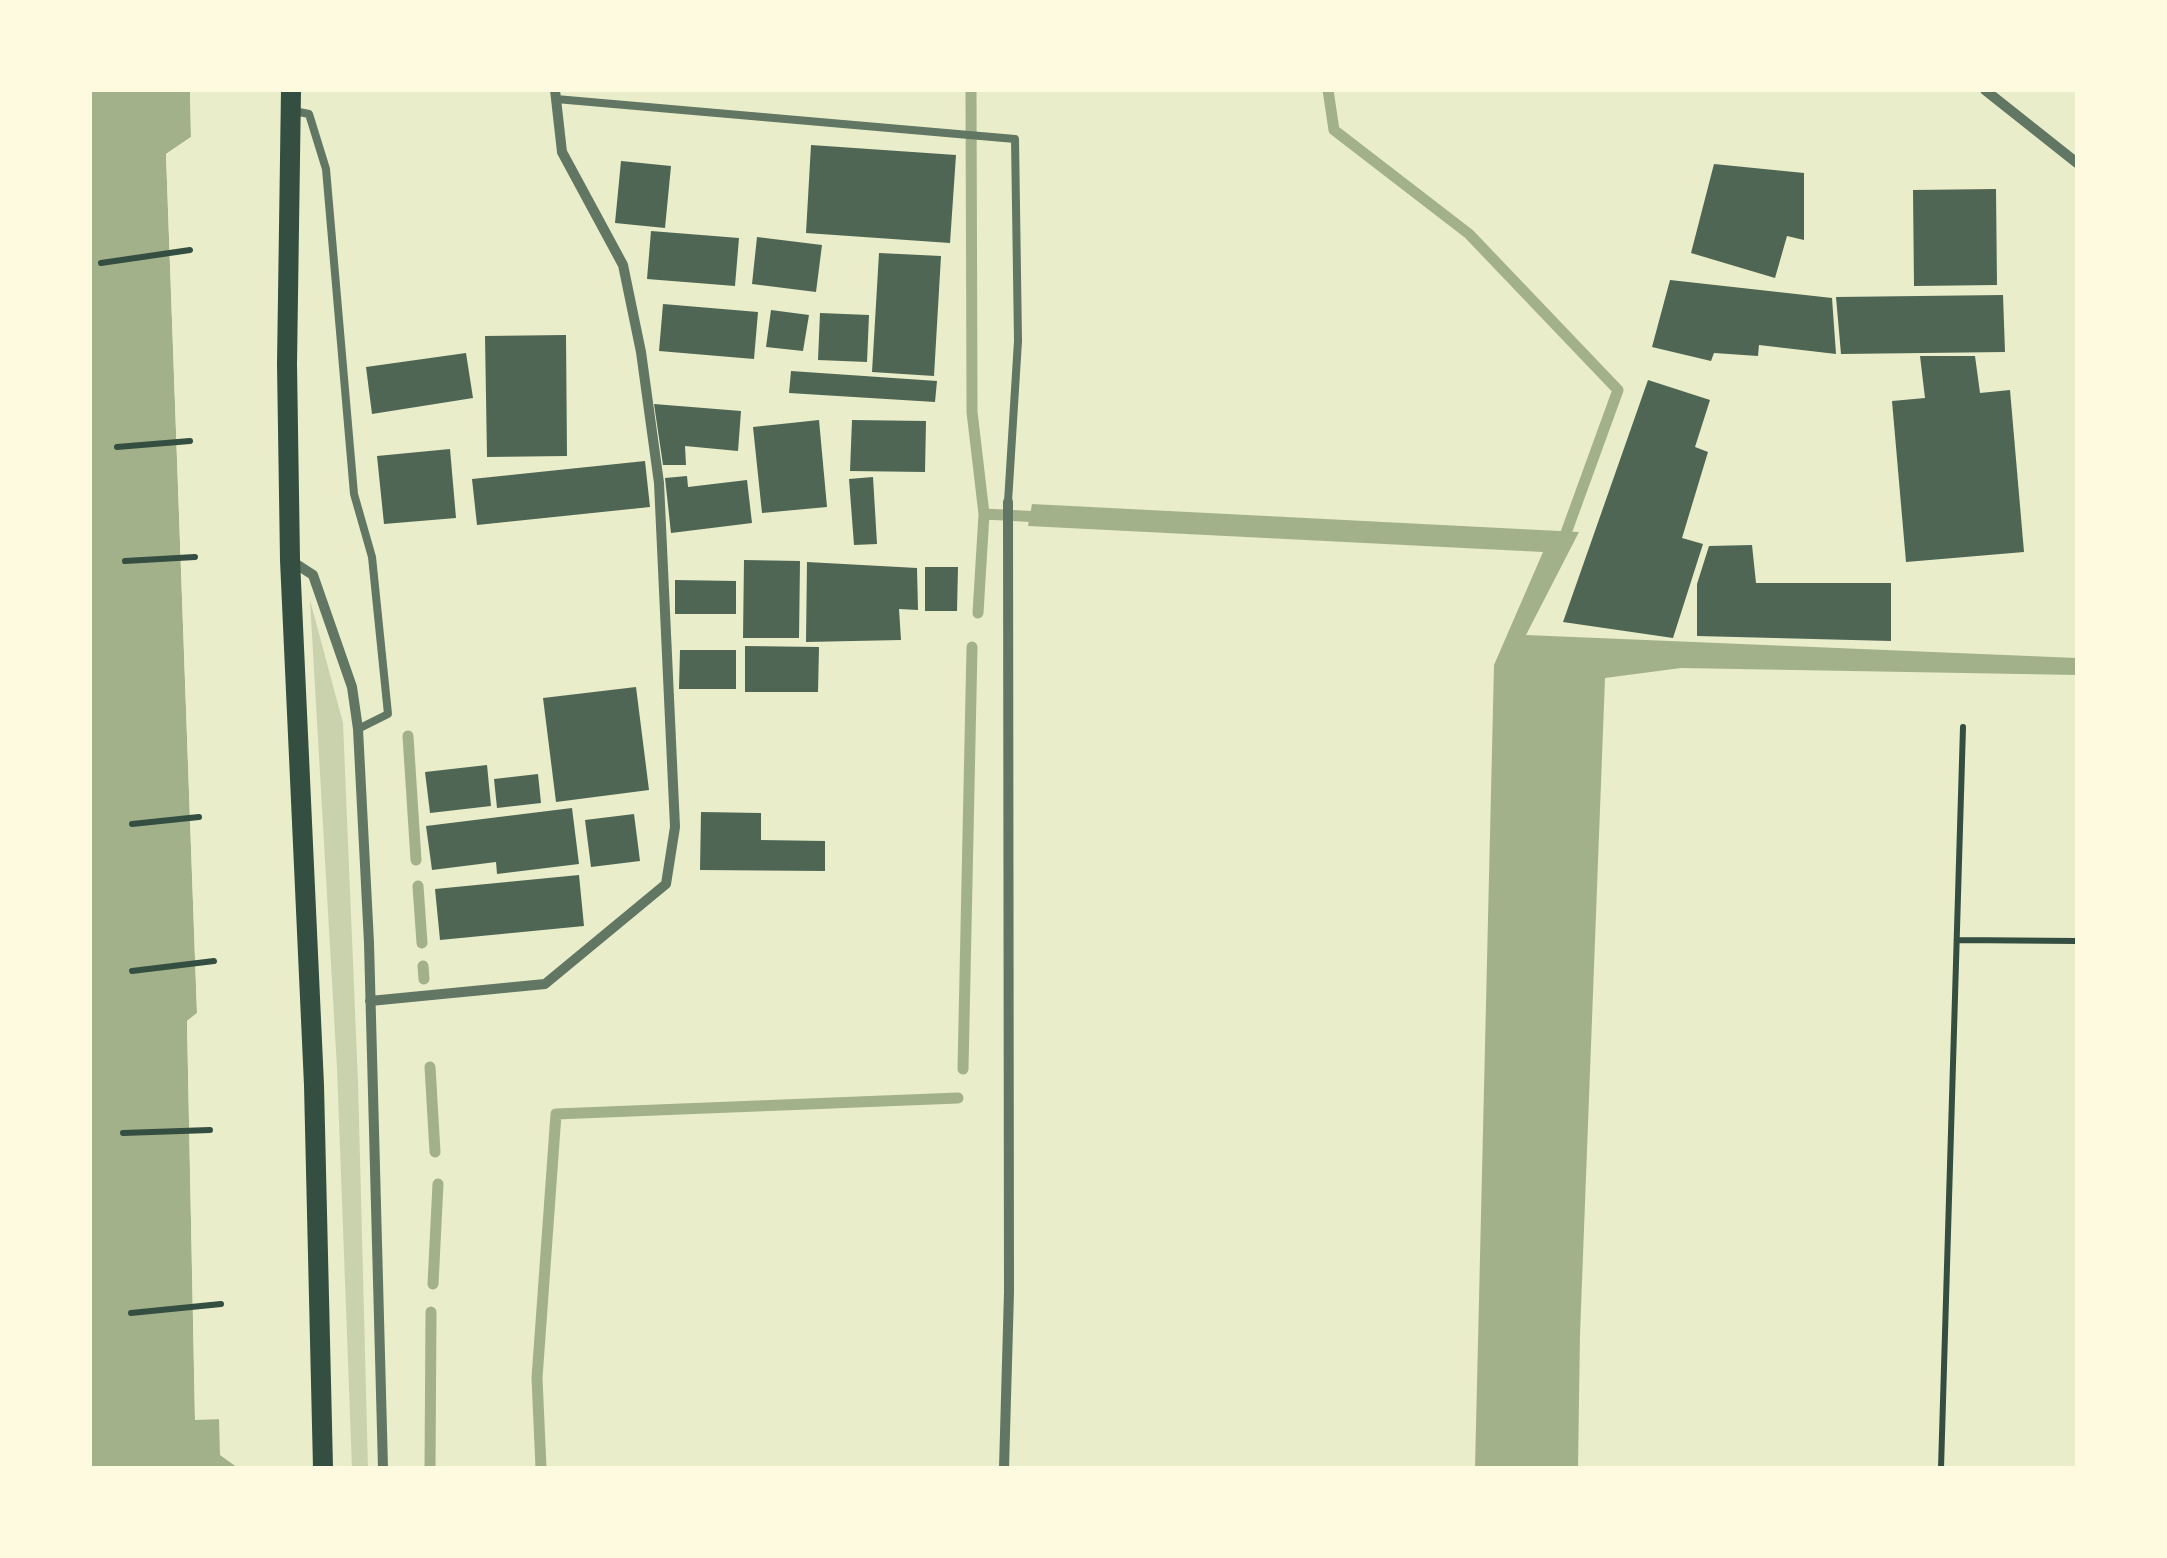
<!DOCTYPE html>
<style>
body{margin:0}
#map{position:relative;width:2167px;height:1558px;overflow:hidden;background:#e9edc9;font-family:Raleway,sans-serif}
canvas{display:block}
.frame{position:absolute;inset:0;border:92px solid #fefae0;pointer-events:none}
</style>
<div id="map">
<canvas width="2167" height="1558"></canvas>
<div class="frame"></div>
</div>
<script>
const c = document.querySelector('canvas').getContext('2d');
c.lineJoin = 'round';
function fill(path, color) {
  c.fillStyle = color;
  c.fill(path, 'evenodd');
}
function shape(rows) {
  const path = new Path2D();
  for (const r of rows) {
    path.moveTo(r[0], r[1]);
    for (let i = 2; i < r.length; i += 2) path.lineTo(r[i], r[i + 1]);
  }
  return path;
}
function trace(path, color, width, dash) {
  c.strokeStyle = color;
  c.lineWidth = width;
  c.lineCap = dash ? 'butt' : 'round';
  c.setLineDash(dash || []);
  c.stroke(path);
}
fill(shape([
 [310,600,343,723,358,1082,368,1468,352,1468,337,1068]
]), '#cad2ad');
fill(shape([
 [90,90,190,90,191,137,166,154,197,1013,187,1021,195,1419,219,1419,220,1455,238,1468,90,1468],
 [1032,504,1579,532,1526,635,2077,658,2077,675,1681,668,1605,678,1580,1334,1578,1468,1475,1468,1494,665,1543,552,1028,526]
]), '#a3b18a');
fill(shape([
 [190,90,195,90,196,138,172,156,202,1013,192,1023,200,1415,220,1414,224,1419,195,1420,187,1021,197,1013,166,154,191,137]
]), '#e9edc9');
trace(shape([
 [971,90,972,412,984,514,1041,517],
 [1328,90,1334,130,1469,234,1618,390,1562,544],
 [978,613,984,514],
 [408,736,416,860],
 [418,886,422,943],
 [423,966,424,979],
 [430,1067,435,1152],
 [963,1069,972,647],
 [433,1284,438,1184],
 [430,1468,431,1312],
 [541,1468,537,1378,556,1114,958,1098]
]), '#a3b18a', 11);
fill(shape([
 [811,145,956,155,950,243,806,233],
 [621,161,671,166,665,228,615,223],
 [1714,164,1804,173,1804,240,1787,236,1775,278,1691,253],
 [1996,189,1997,285,1914,286,1913,190],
 [651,231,739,238,735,286,647,279],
 [757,237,822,245,816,292,752,284],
 [879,253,941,256,934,376,872,372],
 [1670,280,1832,298,1836,354,1759,345,1758,356,1714,353,1711,361,1652,347],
 [2003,295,2005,352,1841,354,1836,297],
 [663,304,758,312,754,359,659,351],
 [771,310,809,315,803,351,766,347],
 [820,313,869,315,867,362,818,360],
 [566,335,567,456,487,457,485,336],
 [466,353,473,398,372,414,366,367],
 [1920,356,1975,356,1980,393,2010,390,2024,552,1906,562,1892,401,1925,398],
 [791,371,937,381,935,402,789,393],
 [1648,380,1710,400,1695,447,1708,452,1682,538,1703,544,1673,638,1563,622],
 [654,404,741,411,738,451,685,446,686,465,663,465],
 [819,420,827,507,762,513,753,427],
 [852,420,926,421,925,472,850,471],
 [450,449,456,518,384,524,377,456],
 [645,461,650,507,477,525,472,479],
 [687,476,688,487,747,480,752,523,671,533,665,478],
 [873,477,877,544,854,545,849,479],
 [1752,545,1756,583,1891,583,1891,641,1697,636,1697,584,1709,546],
 [744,560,800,561,799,638,743,638],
 [807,562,917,568,918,610,899,609,901,640,806,642],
 [925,567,958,567,957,611,925,611],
 [675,580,736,581,736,614,675,614],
 [745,646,819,647,818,692,745,692],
 [680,650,736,650,736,689,679,689],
 [636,687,649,790,556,802,543,698],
 [487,765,491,806,430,813,425,772],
 [538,774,541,803,497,808,494,779],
 [572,808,579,864,497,874,496,862,432,870,426,826],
 [701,812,761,813,761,840,825,841,825,871,700,870],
 [634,814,640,861,591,867,585,820],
 [579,875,584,926,440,940,435,889]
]), '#4f6655');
trace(shape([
 [101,263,190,250],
 [117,447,190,441],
 [125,561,195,557],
 [132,824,199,817],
 [1957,940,2077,941],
 [132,971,214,961],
 [123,1133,210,1130],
 [131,1313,221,1304],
 [1941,1468,1963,727]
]), '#344e41', 6);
trace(shape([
 [556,99,1015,139,1018,341,1008,502],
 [294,111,309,114,326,169,354,494,372,557,388,714,358,729]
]), '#617663', 8);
trace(shape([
 [1985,90,2077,163],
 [290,560,313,575,352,687,358,729,369,943,383,1468],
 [370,1001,545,984,666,884,675,827,659,483,641,352,623,265,562,152,555,90],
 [1004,1468,1009,1292,1008,502]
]), '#617663', 10);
trace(shape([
 [291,90,287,364,290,560,314,1085,323,1468]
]), '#344e41', 20);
</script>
